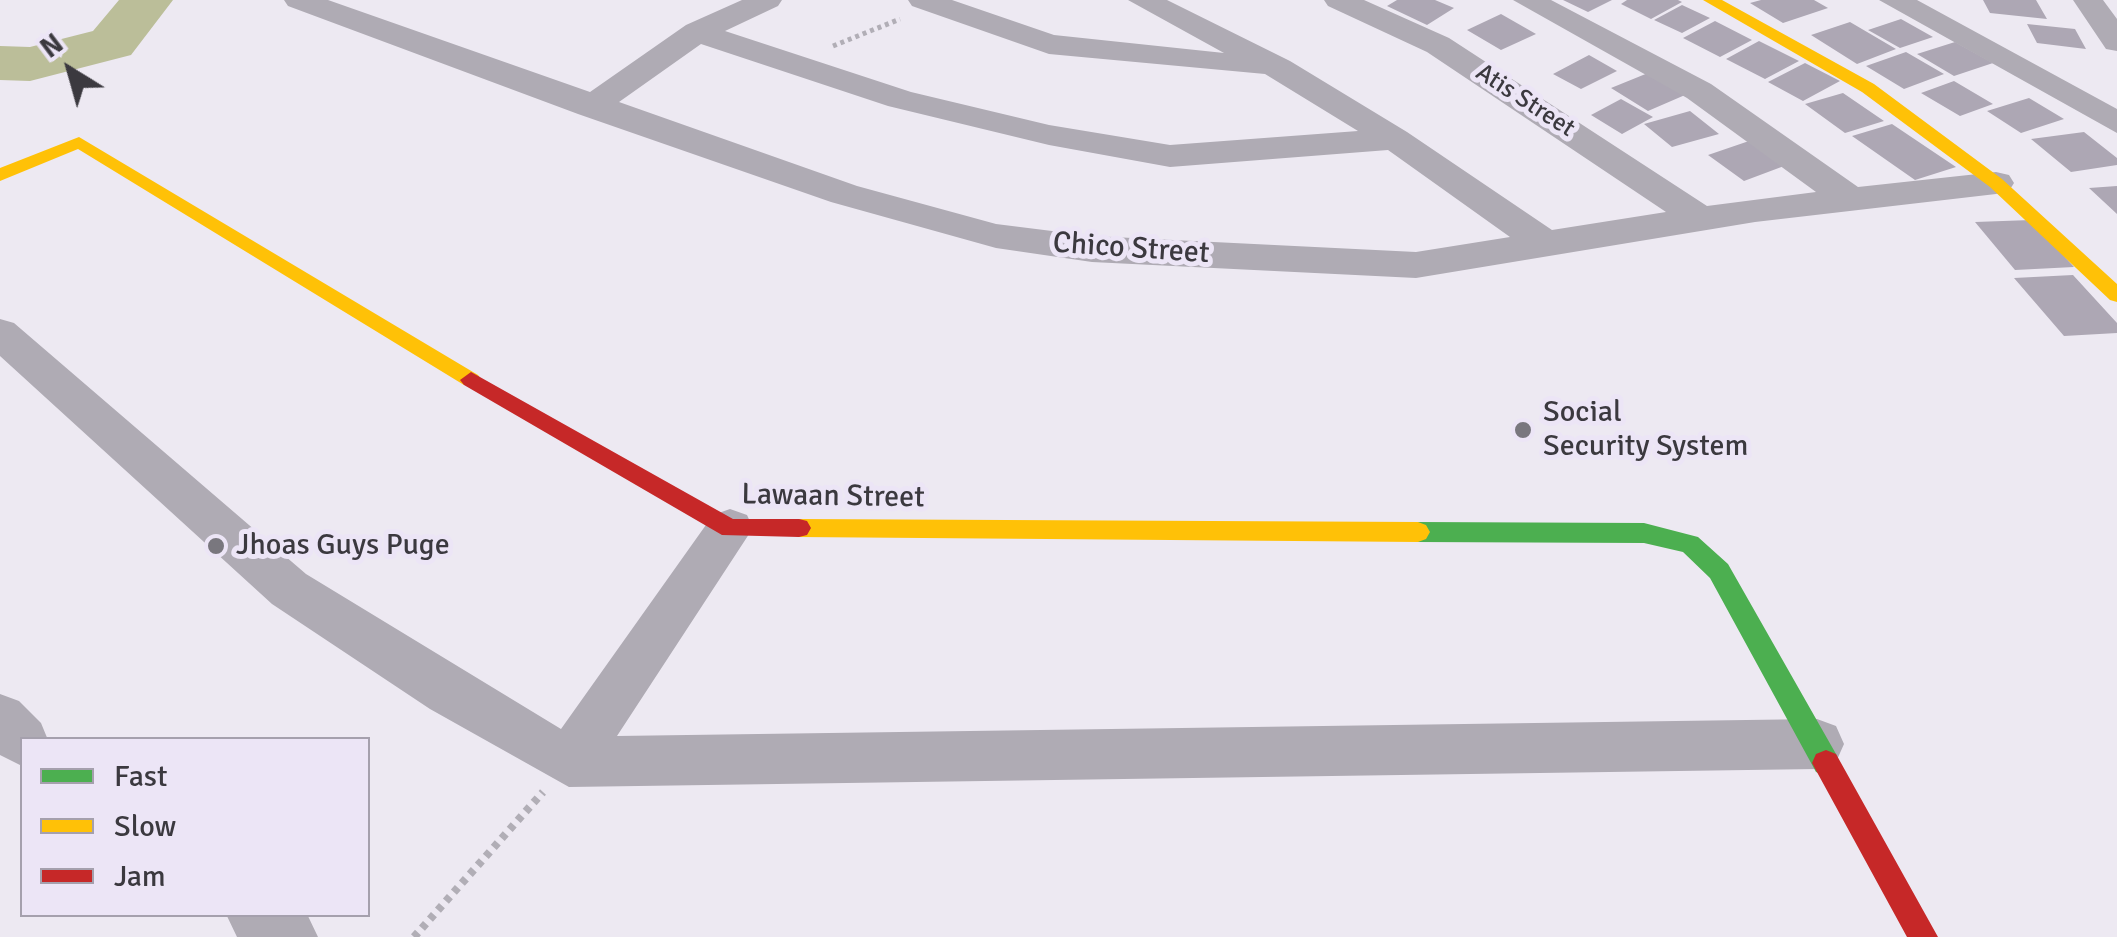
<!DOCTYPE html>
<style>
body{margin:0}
#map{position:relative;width:2117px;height:937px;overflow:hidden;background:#ede9f2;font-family:Signika,sans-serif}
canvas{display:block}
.legend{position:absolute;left:20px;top:737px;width:350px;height:180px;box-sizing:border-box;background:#ece5f6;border:2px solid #a5a0ad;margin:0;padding:12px 18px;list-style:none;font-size:30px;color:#3b393f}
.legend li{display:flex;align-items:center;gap:20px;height:50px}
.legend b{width:50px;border:2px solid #a5a0ad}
.north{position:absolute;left:20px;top:20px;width:100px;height:100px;-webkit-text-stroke:8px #ece5f6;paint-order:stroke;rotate:323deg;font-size:28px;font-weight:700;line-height:40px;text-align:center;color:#3b393f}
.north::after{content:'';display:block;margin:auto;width:35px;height:45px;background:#3b393f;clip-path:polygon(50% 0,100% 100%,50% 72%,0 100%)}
</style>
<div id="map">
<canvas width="2117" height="937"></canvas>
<ul class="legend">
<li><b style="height:12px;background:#4caf50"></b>Fast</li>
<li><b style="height:12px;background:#ffc107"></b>Slow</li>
<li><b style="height:12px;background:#c62828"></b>Jam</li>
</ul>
<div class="north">N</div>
</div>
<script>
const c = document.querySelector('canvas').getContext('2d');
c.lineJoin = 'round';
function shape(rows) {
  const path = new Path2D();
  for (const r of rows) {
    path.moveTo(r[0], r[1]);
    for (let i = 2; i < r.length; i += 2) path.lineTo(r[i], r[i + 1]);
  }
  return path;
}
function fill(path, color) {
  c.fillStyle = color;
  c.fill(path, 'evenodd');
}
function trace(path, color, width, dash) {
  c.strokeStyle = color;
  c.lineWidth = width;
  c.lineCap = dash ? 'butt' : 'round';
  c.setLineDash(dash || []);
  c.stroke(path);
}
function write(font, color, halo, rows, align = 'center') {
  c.font = font + ' Signika,sans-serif';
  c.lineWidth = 10;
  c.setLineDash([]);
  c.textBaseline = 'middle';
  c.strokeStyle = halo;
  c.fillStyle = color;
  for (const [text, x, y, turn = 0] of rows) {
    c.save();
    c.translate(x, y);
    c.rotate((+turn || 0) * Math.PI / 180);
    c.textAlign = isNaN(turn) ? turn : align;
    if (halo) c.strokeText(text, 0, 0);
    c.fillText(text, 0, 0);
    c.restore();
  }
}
fill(shape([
 [119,0,173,0,131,55,30,81,0,80,0,46,30,47,93,31,119,0]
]), '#bbbe99');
fill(shape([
 [1397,0,1435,0,1454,8,1427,25,1387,6],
 [1563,0,1612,0,1588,12],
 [1627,0,1678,0,1682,2,1651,19,1621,4],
 [1761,0,1814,0,1828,8,1783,23,1750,3],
 [1983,0,2036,0,2047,19,1990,13],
 [1682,5,1710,18,1682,33,1654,20],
 [1501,14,1536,34,1501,50,1467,30],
 [1901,19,1933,37,1900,48,1868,30],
 [1715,21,1752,40,1720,57,1683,38],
 [1850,22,1896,49,1857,64,1811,35],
 [2027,24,2075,29,2086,49,2037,43],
 [1759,41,1799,61,1765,79,1726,59],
 [1955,42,1993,63,1954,76,1917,54],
 [1906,52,1944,74,1904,89,1866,66],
 [1589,55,1617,71,1581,89,1553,74],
 [1805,63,1840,81,1803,101,1768,82],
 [1648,73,1685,95,1648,111,1611,88],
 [1954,81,1993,104,1960,116,1921,93],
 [1843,93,1884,121,1845,133,1805,104],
 [2029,98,2064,119,2021,133,1987,111],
 [1621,99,1653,117,1622,134,1591,115],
 [1690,111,1719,134,1672,147,1644,124],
 [1892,124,1956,167,1915,180,1852,136],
 [2084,132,2117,158,2117,165,2071,172,2031,139],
 [1749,141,1784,166,1744,181,1708,155],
 [2117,186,2117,214,2089,188],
 [2031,220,2074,267,2015,270,1975,222],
 [2073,275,2117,323,2117,333,2064,336,2014,278]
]), '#ada7b4');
trace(shape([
 [833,46,900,19]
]), '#b1aeb6', 5, [4, 4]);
trace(shape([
 [414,937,543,792]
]), '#b1aeb6', 8, [6, 6]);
fill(shape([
 [284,0,328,0,590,92,686,25,742,0,782,0,778,6,725,31,911,92,1049,125,1170,145,1358,131,1265,74,1049,54,912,6,908,0,952,0,1054,35,1224,53,1128,0,1167,0,1290,61,1407,132,1552,230,1666,212,1427,52,1328,6,1324,0,1364,0,1449,38,1707,206,1816,192,1687,98,1513,0,1551,0,1711,84,1858,187,1996,172,2009,175,2014,183,2009,191,1996,194,1755,222,1416,278,1092,262,996,248,831,202,578,114,288,6,284,0],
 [701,44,888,106,1049,145,1170,167,1388,150,1510,237,1416,252,1092,236,996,224,857,186,619,102,701,44],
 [1879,0,1917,0,2117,109,2117,133,1879,0],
 [2073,0,2103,0,2117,19,2117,51,2106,49,2073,0],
 [0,319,14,323,306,574,561,729,713,515,730,509,747,515,753,528,617,736,1817,719,1836,726,1844,744,1836,762,1817,769,569,787,430,709,272,604,0,356,0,319],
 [0,694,19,701,41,723,48,740,22,740,22,766,0,755,0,694],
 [226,914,307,914,318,937,237,937,226,914]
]), '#afabb4');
fill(shape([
 [1418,522,1644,523,1698,537,1728,564,1836,754,1840,763,1836,772,1826,776,1816,772,1710,578,1683,552,1644,543,1418,542,1410,539,1406,532,1410,525,1418,522]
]), '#4caf50');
fill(shape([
 [1703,0,1722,0,1874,84,2002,179,2117,284,2117,302,2110,300,1990,187,1862,92,1703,0],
 [79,137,478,375,482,380,478,385,464,385,78,149,0,181,0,168,79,137],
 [799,519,1418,522,1426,525,1430,532,1426,539,1418,542,799,537,791,535,787,528,791,521,799,519]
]), '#ffc107');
fill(shape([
 [471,372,733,519,799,519,807,521,811,528,807,535,799,537,722,535,464,385,460,380,471,372],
 [1826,750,1836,754,1938,937,1907,937,1812,763,1816,754,1826,750]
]), '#c62828');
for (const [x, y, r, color] of [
 [1523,430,10,"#79777e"],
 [216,546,10,"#79777e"]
]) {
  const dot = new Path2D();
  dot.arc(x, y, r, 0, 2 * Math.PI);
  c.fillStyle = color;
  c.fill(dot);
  trace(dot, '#ece5f6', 4);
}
write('25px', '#3b393f', '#ece5f6', [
 ["Atis Street",1525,101,33]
]);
write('30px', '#3b393f', '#ece5f6', [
 ["Chico Street",1131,249,4],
 ["Lawaan Street",833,497,1]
]);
write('30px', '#3b393f', '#ece5f6', [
 ["Social",1543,413],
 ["Security System",1543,447],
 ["Jhoas Guys Puge",236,546]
], 'left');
</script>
